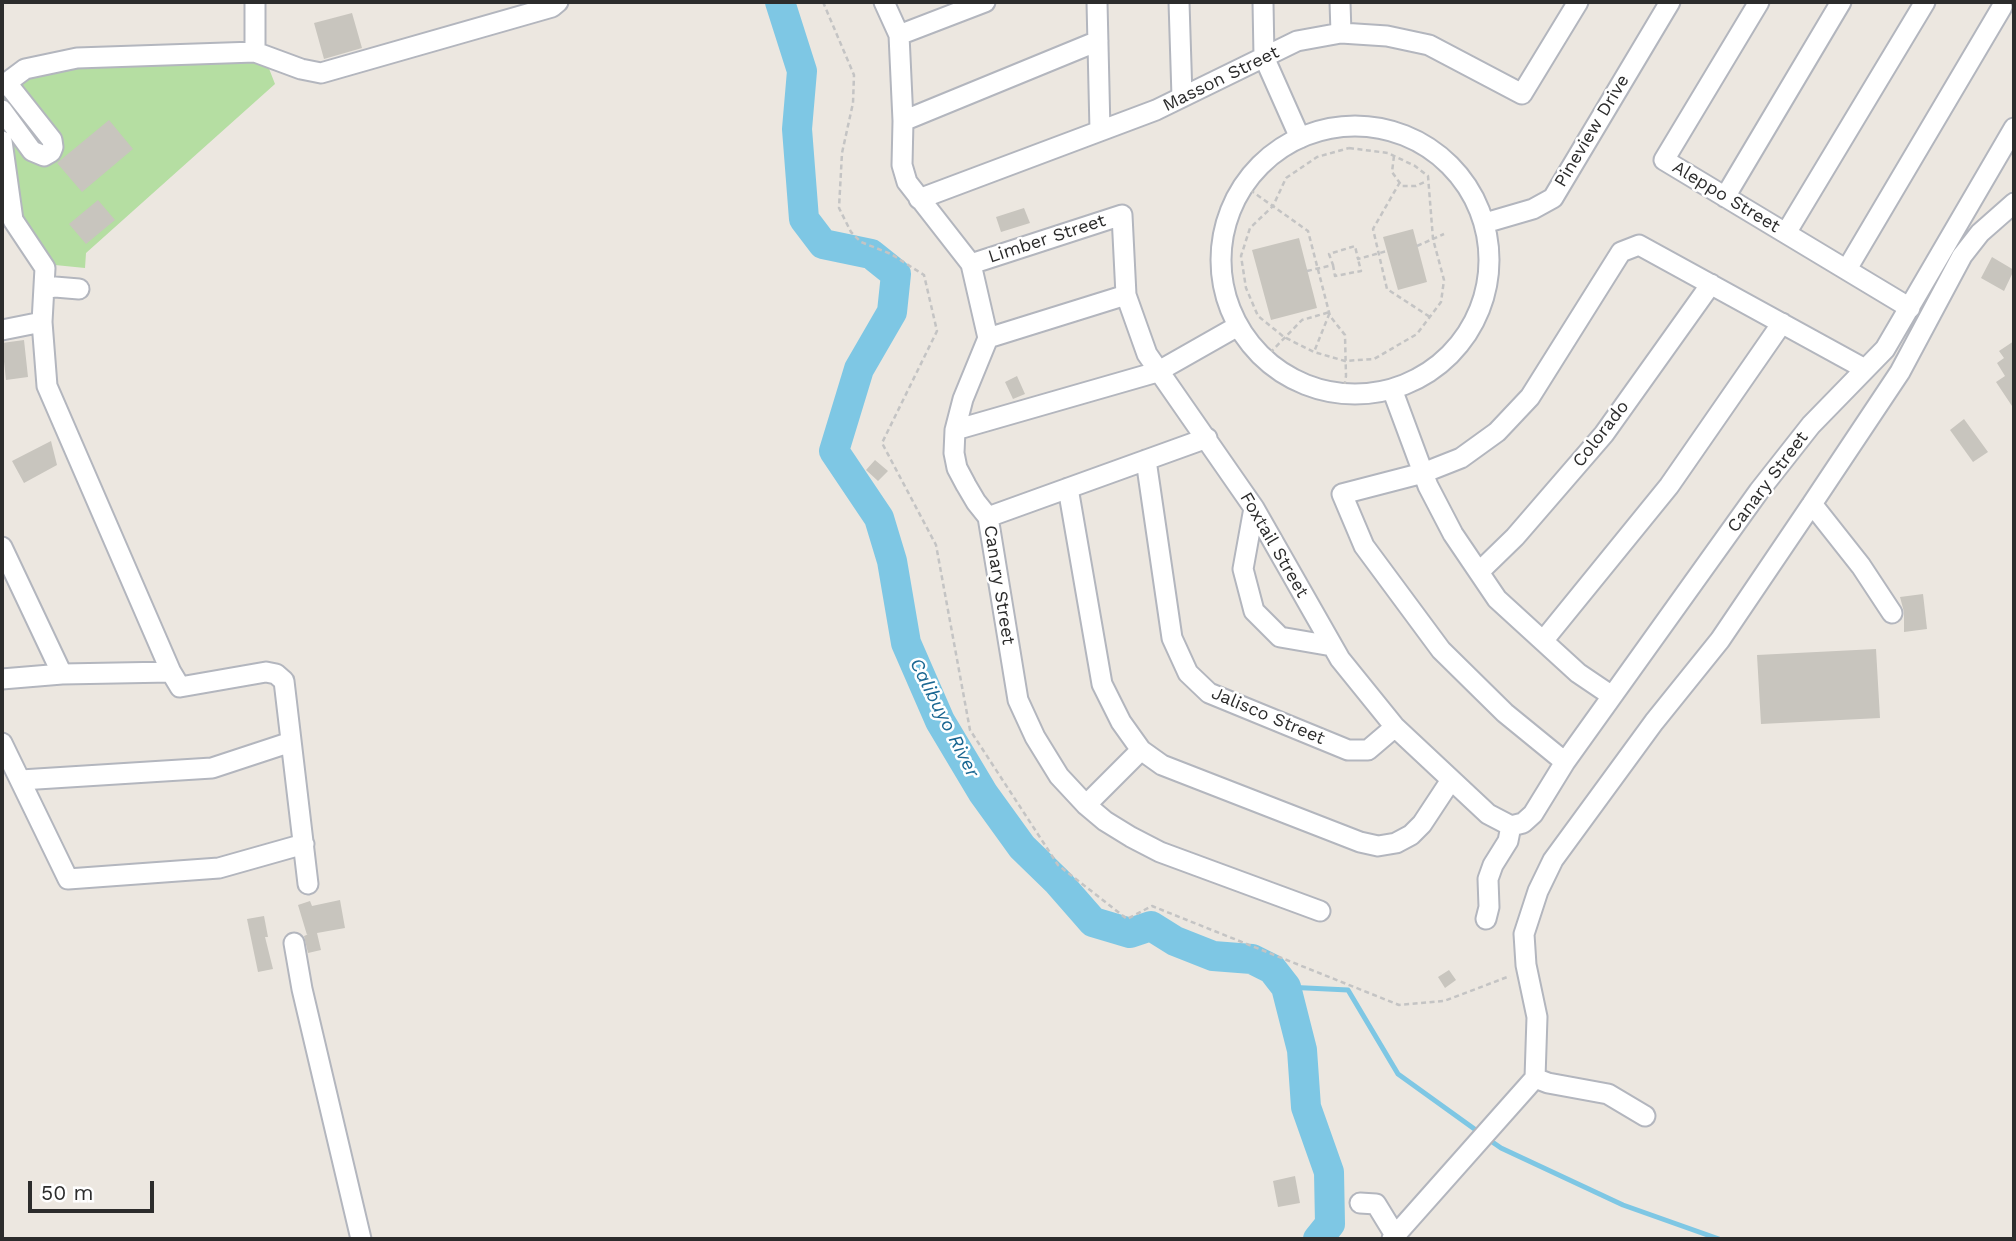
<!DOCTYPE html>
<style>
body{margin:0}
#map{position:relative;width:2016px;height:1241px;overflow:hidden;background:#ece7e0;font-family:"Work Sans",sans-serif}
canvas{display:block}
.frame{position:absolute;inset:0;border:4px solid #2c2c2c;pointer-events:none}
.scale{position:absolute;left:28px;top:1181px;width:126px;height:32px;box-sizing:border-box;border:4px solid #2c2c2c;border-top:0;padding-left:9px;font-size:21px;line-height:24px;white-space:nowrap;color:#2c2c2c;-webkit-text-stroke:5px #fff;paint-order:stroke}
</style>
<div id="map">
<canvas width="2016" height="1241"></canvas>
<div class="frame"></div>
<div class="scale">50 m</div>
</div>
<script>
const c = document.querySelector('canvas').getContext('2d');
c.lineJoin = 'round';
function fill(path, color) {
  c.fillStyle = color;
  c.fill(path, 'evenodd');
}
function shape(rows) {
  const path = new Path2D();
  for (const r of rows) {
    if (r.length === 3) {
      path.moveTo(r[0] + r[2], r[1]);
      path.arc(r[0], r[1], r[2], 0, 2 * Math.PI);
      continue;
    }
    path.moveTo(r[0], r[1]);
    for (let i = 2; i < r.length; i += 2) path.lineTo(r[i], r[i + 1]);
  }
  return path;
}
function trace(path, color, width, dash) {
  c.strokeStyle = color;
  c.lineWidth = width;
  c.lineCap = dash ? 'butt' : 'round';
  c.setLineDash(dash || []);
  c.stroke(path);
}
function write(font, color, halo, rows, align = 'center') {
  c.font = font + ' "Work Sans",sans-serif';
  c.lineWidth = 5;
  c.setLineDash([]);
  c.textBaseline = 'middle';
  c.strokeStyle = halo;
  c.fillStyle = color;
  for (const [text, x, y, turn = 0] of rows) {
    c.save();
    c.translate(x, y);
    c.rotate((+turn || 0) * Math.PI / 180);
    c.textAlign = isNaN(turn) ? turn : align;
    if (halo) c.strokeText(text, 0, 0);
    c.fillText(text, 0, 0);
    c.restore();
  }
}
fill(shape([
 [245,57,268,66,275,84,86,253,85,268,55,265,13,203,2,122,2,85,18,70]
]), '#b5dea2');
trace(shape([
 [1286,987,1348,990,1398,1074,1480,1133],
 [1488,1139,1501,1148,1623,1205,1719,1239]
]), '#7ec7e4', 5);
trace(shape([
 [780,2,802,71,797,129,804,219,823,244,871,254,896,274,892,312,859,369,834,451,879,518,892,561,906,643,940,721,983,793,1022,847,1058,882,1093,922,1130,933,1151,926,1175,941,1213,956,1252,959,1272,969,1286,987,1302,1050,1306,1107,1329,1172,1330,1224,1318,1239]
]), '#7ec7e4', 30);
fill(shape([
 [352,13,362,48,324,59,314,23],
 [109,120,133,149,82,192,57,163],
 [98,200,115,220,86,244,69,224],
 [1024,208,1030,223,1001,232,996,217],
 [1413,229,1427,282,1398,290,1383,237],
 [1299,238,1317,308,1271,320,1252,250],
 [1992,257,2014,270,2004,291,1981,278],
 [24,340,28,377,6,380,2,343],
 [2014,341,2014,409,1996,382,2005,376,1997,363,2004,358,1999,351],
 [1017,376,1025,394,1013,399,1005,382],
 [1964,419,1988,452,1973,462,1950,430],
 [51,441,57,465,24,483,12,461],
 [875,460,888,471,878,481,866,470],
 [1923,594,1927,629,1904,632,1904,612,1900,597],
 [1876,649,1880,718,1761,724,1757,655],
 [340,900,345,928,317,933,321,950,308,953,304,936,309,934,307,935,298,905,310,901,312,906],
 [264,916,268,937,265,937,273,969,258,972,247,919],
 [1449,970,1456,980,1445,988,1438,977],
 [1295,1176,1300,1203,1278,1207,1273,1181]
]), '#c8c5be');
const minor = shape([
 [884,2,899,35,903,121,902,165,907,182,971,264,988,338,963,399,955,430,954,453,957,468,966,485,976,502,988,517,1018,700,1035,737,1059,776,1086,805,1105,821,1131,837,1160,852,1320,911],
 [1097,2,1100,131],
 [1179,2,1182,97],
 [1263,2,1264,57,1300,138],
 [1340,2,1341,33],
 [1759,2,1664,160,1910,308],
 [899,35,985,2],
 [255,52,255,2],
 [2,86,25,69,77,58,255,52,301,69,321,73,552,7,558,2],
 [2,110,32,151,44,156,51,152,53,147,52,140,6,82],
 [903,121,1098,41],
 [1355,260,134],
 [2,141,13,220,45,268,42,322,47,386,171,672,180,687,266,672,276,674,284,681,308,884],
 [1725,197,1841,2],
 [919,199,1156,110,1297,41,1341,33,1387,36,1429,45,1522,94,1578,2],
 [1485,223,1533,209,1553,198,1670,2],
 [1786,233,1925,2],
 [971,264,1122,215,1126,295,1147,354,1254,508,1340,659,1395,727,1488,814,1511,826],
 [1847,269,2002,7],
 [45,289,55,287,79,289],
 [2,330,42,322],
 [988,338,1126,295],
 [1392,389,1428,486,1453,534,1497,599,1578,673,1612,696],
 [955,430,1157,372,1238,326],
 [1146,460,1172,638,1188,673,1209,693,1348,750,1368,750,1395,727],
 [1068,488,1102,684,1121,722,1141,750,1162,765,1360,842,1378,846,1396,843,1411,835,1422,824,1451,780],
 [1812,504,1861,566,1892,613],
 [1254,508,1243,569,1254,611,1280,637,1332,646],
 [988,517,1207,438],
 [2,547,62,674],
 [1479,572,1515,537,1604,434,1711,284],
 [1543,641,1669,486,1782,323],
 [2,679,62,674,171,672],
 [2,743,68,879,219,868,304,844],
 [1565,762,1505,713,1441,650,1364,546,1342,494,1423,473,1461,458,1497,432,1530,397,1621,252,1639,245,1865,369],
 [21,780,212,768,291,742],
 [1086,805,1141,750],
 [1511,826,1523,823,1533,814,1565,762,1759,491,1811,425,1885,349,2014,128],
 [1486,919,1489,907,1488,879,1493,865,1508,841,1511,826],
 [294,943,302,989,361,1239],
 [1535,1078,1548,1083,1608,1094,1645,1116],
 [1360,1203,1376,1204,1395,1235],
 [1392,1239,1535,1078,1537,1017,1526,965,1524,934,1538,891,1553,860,1654,722,1720,640,1812,504,1900,372,1962,256,1980,233,2014,203]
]);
trace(minor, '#b3b6be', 23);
trace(shape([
 [823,2,854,75,853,103,842,153,839,208,851,232,861,242,891,254,924,275,937,331,882,443,936,545,970,730,1058,865,1127,919,1152,906,1399,1005,1444,1001,1510,976],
 [1349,148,1388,153,1415,166,1428,176,1433,239,1444,280,1441,302,1417,334,1374,359,1345,361,1314,352,1284,337,1258,316,1246,288,1241,256,1250,228,1273,206,1286,178,1317,157,1349,148],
 [1394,156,1392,172,1402,186,1416,186,1427,181],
 [1400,182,1373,229,1387,289,1430,317],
 [1243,185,1308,231,1330,316,1345,335,1346,376,1343,394],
 [1417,246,1444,234],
 [1333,265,1335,276,1361,271,1358,259],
 [1307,271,1333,265,1329,254,1355,246,1358,259,1387,251],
 [1264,359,1302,320,1330,312,1314,352]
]), '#c4c4c4', 2.5, [5, 3.5]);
trace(minor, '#fff', 19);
write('18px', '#2c2c2c', '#fff', [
 ["Masson Street",1221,79,-26],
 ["Pineview Drive",1592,131,-59],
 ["Aleppo Street",1726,197,31],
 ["Limber Street",1047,239,-18],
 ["Colorado",1601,434,-52],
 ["Canary Street",1768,482,-53],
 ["Foxtail Street",1274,545,60],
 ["Canary Street",999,585,81],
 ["Jalisco Street",1268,716,23]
]);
write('italic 19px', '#1a6792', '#fff', [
 ["Calibuyo River",944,718,63]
]);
</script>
